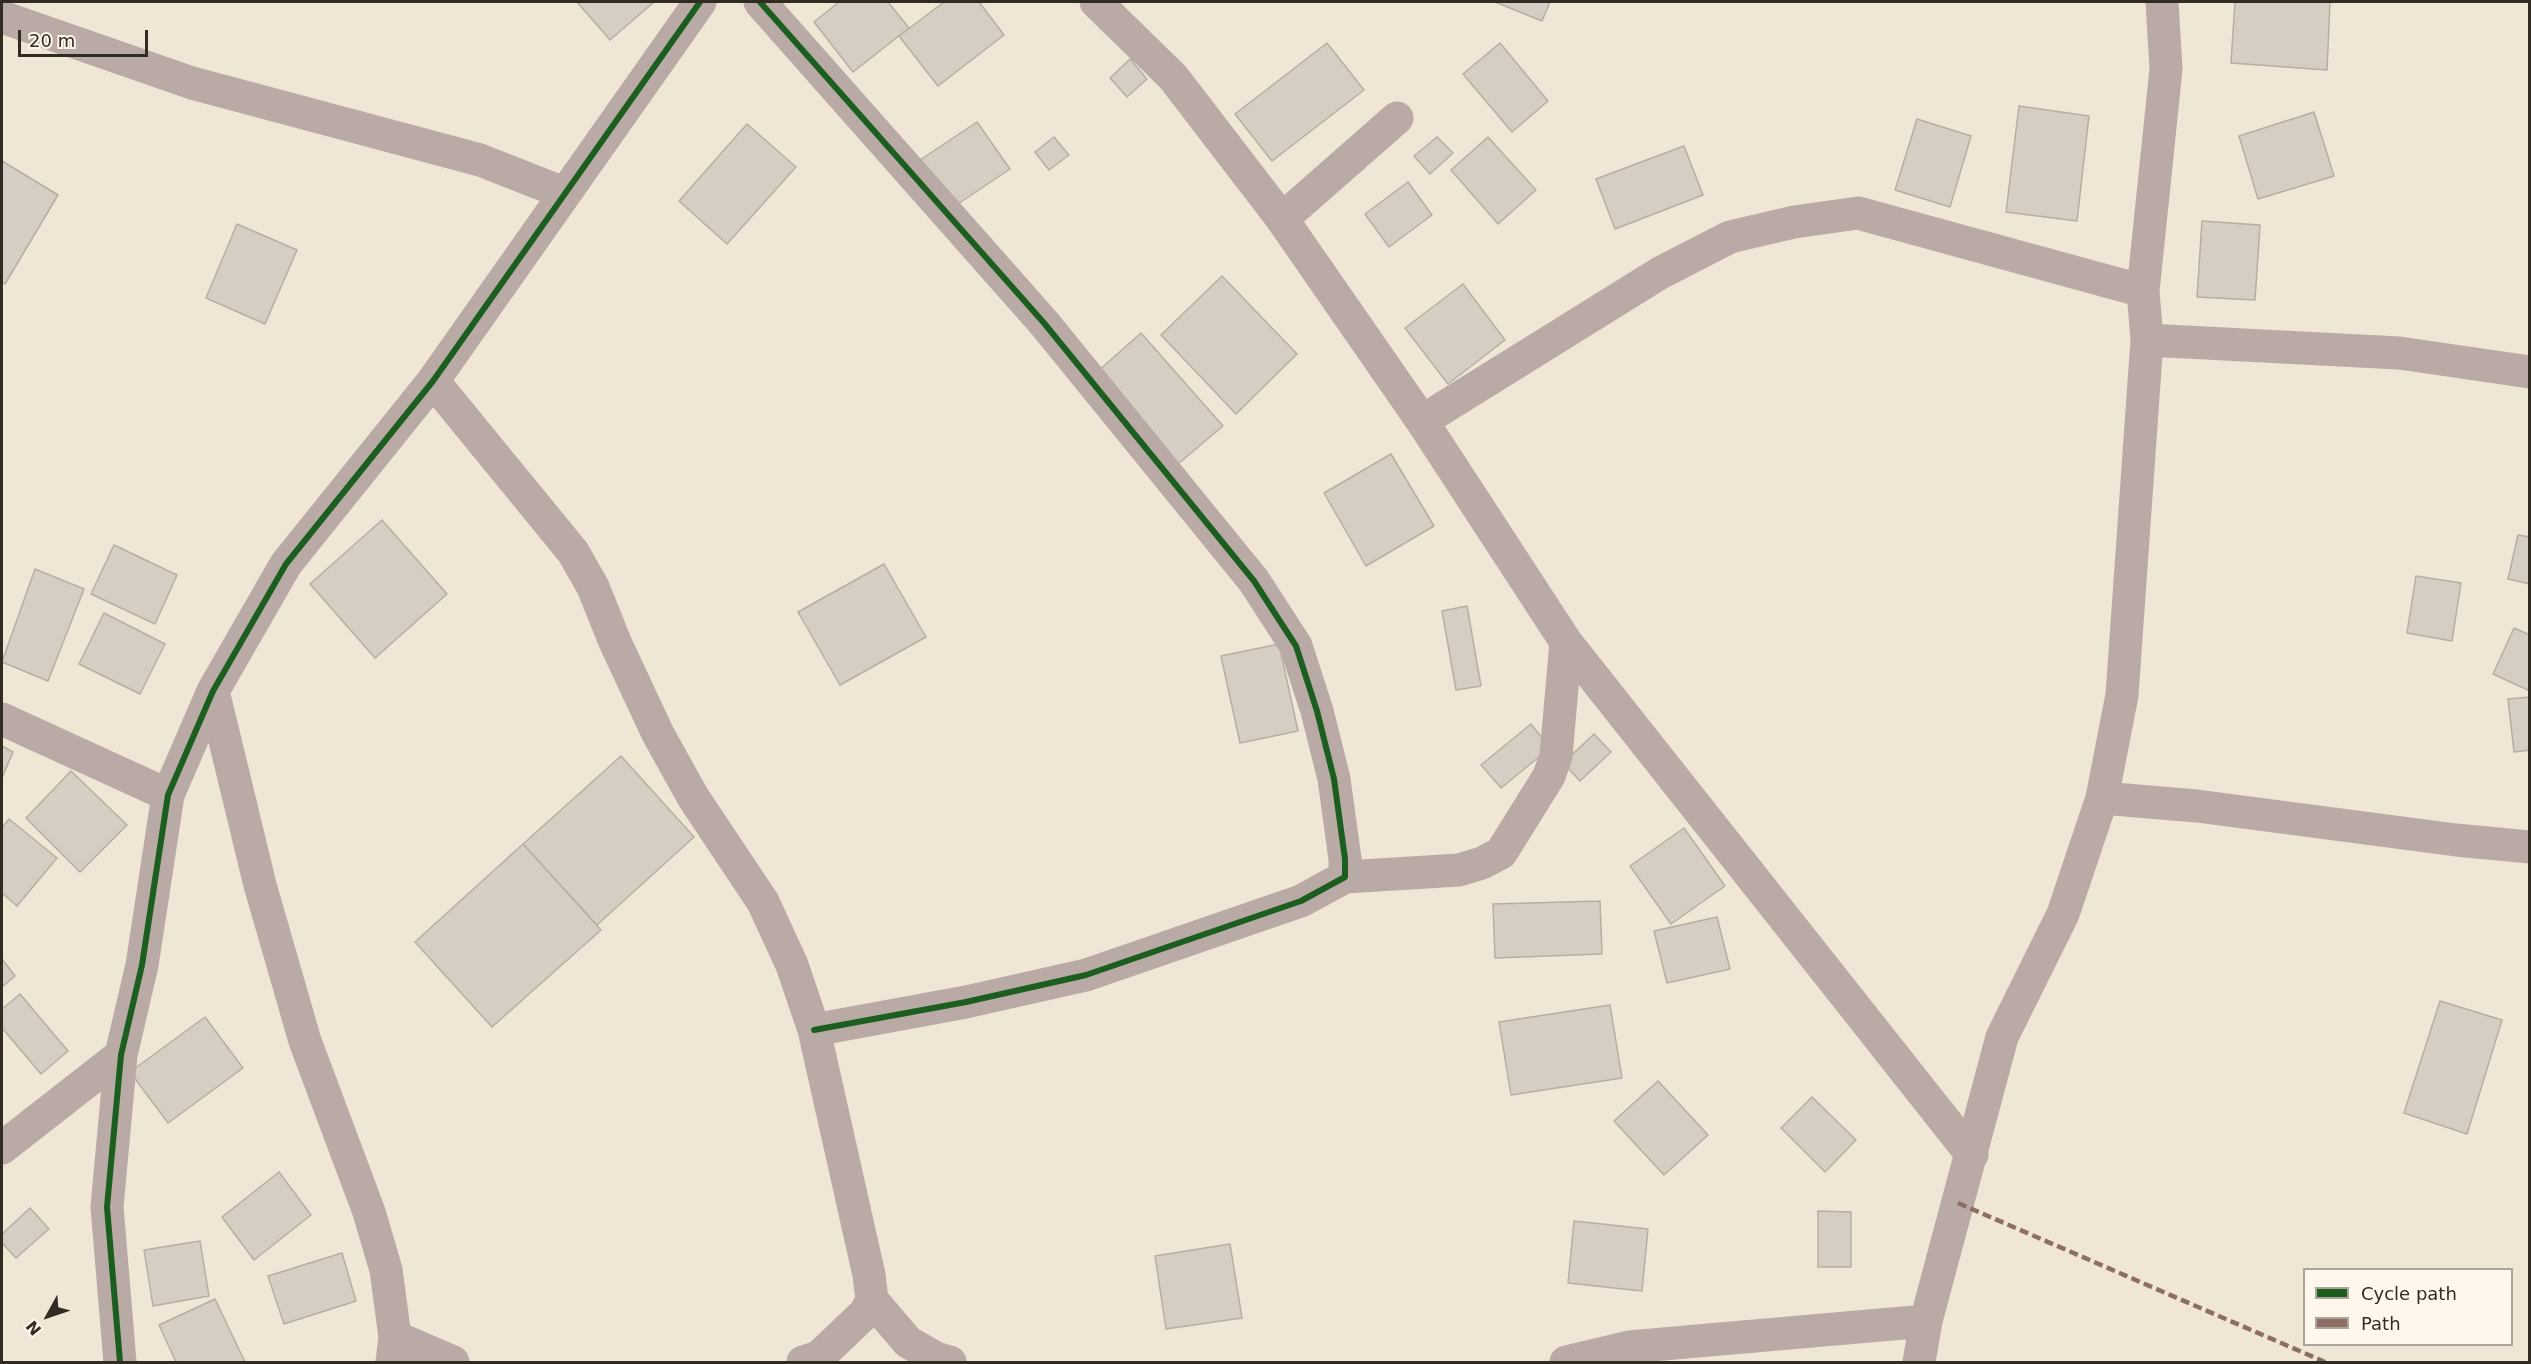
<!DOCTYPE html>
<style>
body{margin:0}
#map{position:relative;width:2531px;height:1364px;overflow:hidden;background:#f0e6d6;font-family:"DejaVu Sans",sans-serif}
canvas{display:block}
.frame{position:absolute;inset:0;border:3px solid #322b21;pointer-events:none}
.legend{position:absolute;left:2303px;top:1268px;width:210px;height:78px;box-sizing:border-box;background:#fff7ec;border:2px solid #ada59b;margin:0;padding:8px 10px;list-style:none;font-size:18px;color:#322b21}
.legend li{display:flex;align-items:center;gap:12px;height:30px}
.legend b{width:30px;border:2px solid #ada59b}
.north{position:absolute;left:18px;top:1286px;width:60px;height:60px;-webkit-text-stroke:4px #fff7ec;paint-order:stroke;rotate:230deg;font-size:16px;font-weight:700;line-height:24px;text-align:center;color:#322b21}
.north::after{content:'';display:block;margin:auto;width:21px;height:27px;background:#322b21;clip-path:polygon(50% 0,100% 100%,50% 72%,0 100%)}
.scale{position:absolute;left:18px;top:30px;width:130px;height:27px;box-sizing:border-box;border:3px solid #322b21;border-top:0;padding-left:8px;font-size:18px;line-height:21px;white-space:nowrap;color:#322b21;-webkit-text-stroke:4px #fff7ec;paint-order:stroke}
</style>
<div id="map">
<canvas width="2531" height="1364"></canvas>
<div class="frame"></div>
<ul class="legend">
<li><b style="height:8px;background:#1b5e20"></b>Cycle path</li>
<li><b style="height:8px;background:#8d6e63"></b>Path</li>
</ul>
<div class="north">N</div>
<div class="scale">20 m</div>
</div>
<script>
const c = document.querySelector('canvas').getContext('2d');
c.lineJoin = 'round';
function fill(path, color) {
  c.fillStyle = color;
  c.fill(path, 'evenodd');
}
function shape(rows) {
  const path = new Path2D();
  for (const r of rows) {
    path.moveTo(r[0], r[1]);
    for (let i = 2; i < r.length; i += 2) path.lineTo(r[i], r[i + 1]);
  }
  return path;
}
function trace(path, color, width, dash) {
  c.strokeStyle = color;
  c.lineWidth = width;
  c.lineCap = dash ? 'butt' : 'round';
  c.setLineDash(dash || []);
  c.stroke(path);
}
const building = shape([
 [577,2,654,2,610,40,577,2],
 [839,2,888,2,909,28,853,72,814,22,839,2],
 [944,2,979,2,1004,35,938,86,899,36,944,2],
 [1495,2,1550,2,1542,21,1495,2],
 [2235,2,2330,2,2327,70,2231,63,2235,2],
 [1327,43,1364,90,1272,161,1235,114,1327,43],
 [1500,43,1548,101,1512,132,1463,74,1500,43],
 [1130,59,1147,79,1127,97,1110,78,1130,59],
 [2019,106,2089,116,2077,221,2006,212,2019,106],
 [2314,112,2334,176,2258,199,2239,136,2314,112],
 [1917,119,1971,136,1950,207,1895,190,1917,119],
 [977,122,1010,169,952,208,920,160,977,122],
 [747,124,796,167,727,244,679,201,747,124],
 [1054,137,1069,155,1049,170,1035,152,1054,137],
 [1437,137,1453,153,1430,174,1414,156,1437,137],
 [1488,137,1536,190,1498,224,1451,170,1488,137],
 [1684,146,1703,195,1615,229,1596,179,1684,146],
 [2,161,58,195,5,284,2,282,2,161],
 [1408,182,1432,215,1389,247,1365,214,1408,182],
 [2202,221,2260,225,2255,300,2197,297,2202,221],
 [237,224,297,250,265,324,206,298,237,224],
 [1222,276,1297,354,1236,414,1161,335,1222,276],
 [1463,284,1505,340,1448,384,1405,328,1463,284],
 [1141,333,1223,426,1178,464,1097,372,1141,333],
 [1391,454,1434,526,1366,566,1324,493,1391,454],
 [382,520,447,594,375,658,310,584,382,520],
 [2518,535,2530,537,2530,584,2508,579,2518,535],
 [114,545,177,575,155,624,91,594,114,545],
 [884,564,926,637,840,685,798,612,884,564],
 [35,569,84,589,48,681,2,662,35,569],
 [2416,576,2461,583,2452,641,2407,633,2416,576],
 [1467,606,1481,686,1456,690,1442,611,1467,606],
 [104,613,165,644,140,694,79,664,104,613],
 [2514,628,2530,635,2530,691,2493,674,2514,628],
 [1279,644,1298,731,1240,743,1221,656,1279,644],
 [2530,697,2530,750,2514,752,2508,699,2530,697],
 [1531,724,1550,748,1501,788,1481,765,1531,724],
 [1594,734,1611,752,1580,781,1563,763,1594,734],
 [2,746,13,752,2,778,2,746],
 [621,756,694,837,597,925,523,844,621,756],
 [71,771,127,825,80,872,26,818,71,771],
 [9,819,57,858,17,906,2,893,2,828,9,819],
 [1684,828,1725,886,1671,924,1630,866,1684,828],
 [523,844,601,930,492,1027,415,942,523,844],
 [1600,901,1602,954,1495,958,1493,904,1600,901],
 [1717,917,1730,969,1667,983,1654,931,1717,917],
 [2,959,15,976,2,987,2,959],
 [20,994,68,1051,41,1074,2,1028,2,1009,20,994],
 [2440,1001,2502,1020,2467,1134,2404,1113,2440,1001],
 [1610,1005,1622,1078,1511,1095,1499,1022,1610,1005],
 [205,1017,243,1068,168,1123,130,1072,205,1017],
 [1658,1081,1708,1135,1664,1175,1614,1121,1658,1081],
 [1812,1097,1856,1140,1825,1172,1781,1128,1812,1097],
 [279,1172,311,1215,254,1260,222,1217,279,1172],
 [30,1208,49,1229,16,1258,2,1243,2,1234,30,1208],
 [1818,1211,1851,1212,1851,1267,1818,1267,1818,1211],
 [1574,1221,1648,1229,1642,1291,1568,1283,1574,1221],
 [200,1241,209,1296,153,1306,144,1250,200,1241],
 [1230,1244,1242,1318,1166,1329,1155,1256,1230,1244],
 [342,1253,356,1301,284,1324,268,1276,342,1253],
 [215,1299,245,1362,176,1362,159,1325,215,1299]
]);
fill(building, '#d7cec3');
trace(building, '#b7aea3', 1.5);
trace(shape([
 [760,2,1044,323,1254,581,1296,646,1317,711,1334,779,1345,859,1345,877,1301,901,1086,975,966,1002,814,1030],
 [1096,2,1173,77,1282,219,1422,421,1566,642,1972,1155],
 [2,17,192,83,480,160,564,193],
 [1282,219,1397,118],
 [2147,340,2399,353,2530,372],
 [433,381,573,552,593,587,615,642,658,734,693,797,763,902,792,965,814,1030,869,1275,872,1300,865,1313,819,1357,803,1362],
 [1422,421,1660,273,1730,237,1794,222,1858,213,2143,291],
 [213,691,260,885,305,1041,369,1212,386,1270,395,1337,392,1362],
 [2,719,168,795],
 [2102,798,2197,806,2456,840,2530,847],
 [1345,877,1459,870,1482,863,1501,853,1549,776,1556,756,1566,642],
 [2,1148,121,1055],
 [872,1300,908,1342,936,1358,950,1362],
 [395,1337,453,1362],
 [120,1362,107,1207,121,1055,142,965,168,795,213,691,286,564,433,381,700,2],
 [1566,1362,1629,1347,1926,1321],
 [1919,1362,1926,1321,2002,1037,2063,914,2102,798,2122,695,2147,340,2143,291,2166,69,2162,2]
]), '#b9aaa6', 33);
trace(shape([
 [1958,1203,2325,1362]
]), '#8d6e63', 4.5, [9, 4.5]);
trace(shape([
 [760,2,1044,323,1254,581,1296,646,1317,711,1334,779,1345,859,1345,877,1301,901,1086,975,966,1002,814,1030],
 [120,1362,107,1207,121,1055,142,965,168,795,213,691,286,564,433,381,700,2]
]), '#1b5e20', 6);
</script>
